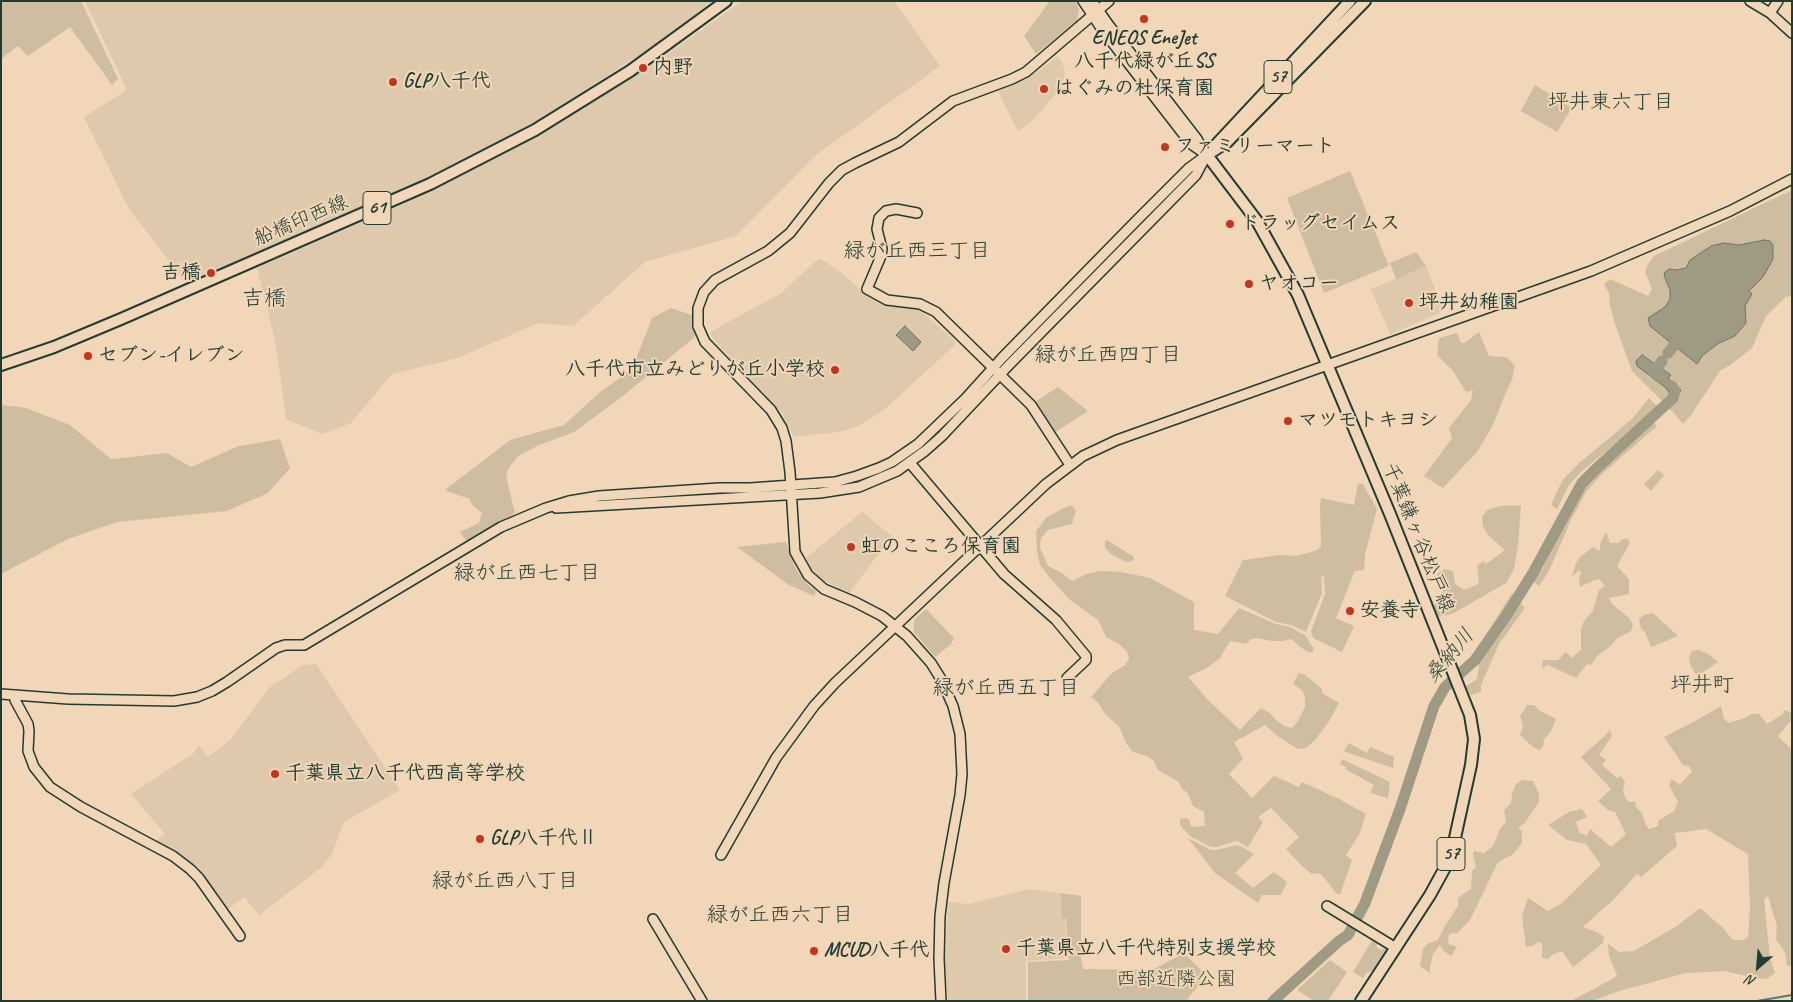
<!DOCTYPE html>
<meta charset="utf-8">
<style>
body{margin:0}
#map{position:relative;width:1793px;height:1002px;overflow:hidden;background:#f1d6b8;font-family:Caveat,sans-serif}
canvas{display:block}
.frame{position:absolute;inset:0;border:2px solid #1f3d34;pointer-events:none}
.north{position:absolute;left:1733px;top:942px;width:50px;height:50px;-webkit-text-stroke:4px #f1d6b8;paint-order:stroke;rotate:207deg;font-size:14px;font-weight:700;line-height:20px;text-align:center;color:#1f3d34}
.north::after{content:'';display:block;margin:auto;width:18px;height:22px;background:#1f3d34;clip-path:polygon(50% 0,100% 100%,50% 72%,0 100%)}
</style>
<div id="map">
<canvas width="1793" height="1002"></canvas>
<div class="frame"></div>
<div class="north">N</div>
</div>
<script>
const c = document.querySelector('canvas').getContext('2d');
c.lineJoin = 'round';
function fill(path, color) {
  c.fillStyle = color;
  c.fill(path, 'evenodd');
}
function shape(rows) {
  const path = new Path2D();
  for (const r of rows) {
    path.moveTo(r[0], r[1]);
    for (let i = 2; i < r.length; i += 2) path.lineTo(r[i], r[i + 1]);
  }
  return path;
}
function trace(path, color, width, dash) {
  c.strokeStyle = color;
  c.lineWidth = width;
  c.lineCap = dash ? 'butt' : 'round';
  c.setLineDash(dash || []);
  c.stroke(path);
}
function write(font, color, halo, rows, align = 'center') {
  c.font = font + ' Caveat,"Klee One",sans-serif';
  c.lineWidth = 4;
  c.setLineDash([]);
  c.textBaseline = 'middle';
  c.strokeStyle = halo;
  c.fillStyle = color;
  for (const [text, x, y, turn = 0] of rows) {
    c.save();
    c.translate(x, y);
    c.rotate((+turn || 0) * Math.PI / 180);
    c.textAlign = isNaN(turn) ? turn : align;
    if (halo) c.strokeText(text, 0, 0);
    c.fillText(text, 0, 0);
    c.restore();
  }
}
fill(shape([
 [85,1,718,1,655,45,502,143,387,197,187,284,129,209,84,117,127,90],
 [742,1,894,1,940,66,816,155,736,236,645,262,573,326,538,323,458,358,392,374,351,423,322,434,286,419,276,345,257,268,408,202,547,128,648,68],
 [1057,57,1060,59,1065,70,1063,85,1035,118,1018,131,998,91,1027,79],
 [818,259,821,259,843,274,865,294,878,303,920,310,955,341,955,345,886,408,875,416,860,425,839,432,794,437,781,412,714,340,710,333,717,328,780,294],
 [1426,266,1443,309,1440,313,1390,334,1371,289],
 [862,512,892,536,850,592,848,592,836,587,820,578,813,571,806,558],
 [316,664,400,790,344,822,332,854,322,867,259,915,244,897,227,910,174,853,156,841,165,834,131,794,193,754,199,745,208,757,231,739,271,686,303,665],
 [1030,889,1060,893,1062,919,1065,920,1068,958,1026,961,1026,1001,948,1001,945,967,948,903,950,902,968,904]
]), '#dfc9ad');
fill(shape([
 [1,1,81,1,118,79,112,85,70,27,28,56,18,46,1,59],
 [1050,1,1076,1,1079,9,1077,20,1036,54,1024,36],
 [1535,85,1572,108,1557,132,1521,111],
 [1350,171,1389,266,1324,293,1287,198],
 [1792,190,1792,295,1788,297,1787,296,1766,316,1752,348,1730,365,1720,371,1691,415,1683,424,1675,414,1632,371,1615,324,1610,305,1609,293,1604,284,1610,279,1648,296,1652,289,1645,272,1648,264,1654,256],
 [1764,240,1770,241,1774,251,1763,277,1748,291,1752,294,1745,306,1746,323,1735,336,1719,343,1702,356,1655,313,1665,307,1670,299,1670,290,1665,278,1664,273,1669,269,1676,270,1686,268,1690,260,1711,246,1724,243,1739,245],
 [1642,355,1670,375,1668,378,1673,385,1670,394,1666,388,1637,366,1640,356],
 [1416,252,1426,266,1396,279,1390,263],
 [671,308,692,315,696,336,619,399,574,432,539,445,518,456,508,469,506,476,515,513,467,542,460,532,479,523,482,513,473,506,469,498,460,496,445,490,510,440,564,425,599,393,632,369,652,318],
 [1479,332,1489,356,1506,357,1515,365,1512,380,1504,397,1493,425,1477,452,1443,488,1424,476,1452,438,1449,428,1471,400,1473,390,1466,392,1453,371,1437,355,1439,338,1457,333,1461,343,1465,343],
 [1058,387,1088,411,1054,433,1035,404,1036,401],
 [1649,398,1659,408,1582,471,1569,485,1557,509,1551,505,1562,481,1578,464,1632,419],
 [1,405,26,408,70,425,111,459,167,453,191,467,239,446,280,439,290,468,268,493,227,511,117,522,68,539,1,574],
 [1653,421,1657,426,1602,474,1586,492,1571,520,1549,571,1539,586,1533,581,1543,568,1566,515,1581,488,1587,480],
 [1658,470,1664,475,1651,491,1644,484],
 [1358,483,1363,484,1377,509,1365,554,1364,570,1355,571,1336,618,1354,626,1342,652,1313,638,1311,631,1325,594,1324,576,1321,577,1322,593,1306,632,1291,625,1276,622,1225,596,1243,560,1280,555,1296,556,1318,550,1321,546,1320,508,1321,498,1354,505],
 [1070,505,1076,510,1072,524,1048,530,1041,538,1040,548,1048,566,1062,573,1072,581,1087,574,1100,571,1121,572,1150,578,1194,602,1194,630,1218,634,1239,608,1276,624,1290,627,1306,636,1314,650,1310,653,1300,647,1291,639,1283,641,1272,641,1257,638,1251,639,1246,644,1230,641,1220,658,1207,668,1188,677,1209,701,1240,730,1261,708,1270,713,1277,721,1284,726,1292,728,1298,721,1305,707,1305,698,1303,691,1293,684,1299,673,1304,674,1321,688,1323,694,1339,703,1328,723,1315,740,1306,748,1298,749,1280,738,1265,725,1234,742,1243,759,1229,774,1252,798,1274,776,1299,787,1302,782,1339,799,1366,814,1359,835,1346,855,1352,860,1340,895,1336,893,1326,880,1319,873,1312,874,1303,867,1286,849,1299,837,1271,808,1258,817,1263,822,1248,847,1237,841,1216,847,1211,847,1190,836,1180,825,1180,819,1187,818,1190,821,1191,827,1205,826,1204,812,1193,806,1188,793,1182,789,1179,782,1158,770,1154,761,1147,756,1133,752,1126,743,1119,726,1106,715,1098,703,1091,697,1111,674,1125,665,1129,659,1128,653,1119,644,1106,637,1098,620,1070,600,1050,578,1040,565,1037,551,1036,531,1047,517],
 [1513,505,1521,506,1518,546,1514,569,1506,583,1452,614,1438,617,1433,606,1445,596,1437,576,1438,573,1445,569,1453,571,1455,584,1464,590,1479,584,1477,566,1483,561,1486,564,1505,550,1488,535,1483,526,1482,517,1487,510,1501,506],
 [1606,532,1610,543,1619,543,1621,540,1627,538,1630,543,1617,566,1629,579,1629,594,1609,598,1612,604,1629,618,1633,625,1631,631,1617,638,1611,646,1597,656,1591,665,1587,664,1576,678,1548,665,1542,668,1543,660,1558,660,1566,652,1571,658,1581,650,1581,629,1584,621,1593,611,1599,590,1605,586,1599,579,1595,580,1580,587,1579,578,1581,571,1578,571,1572,577,1576,563,1580,557,1593,547,1600,551,1600,544],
 [1107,540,1134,557,1133,561,1126,562,1111,554,1105,548,1105,541],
 [786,542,795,568,810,587,816,591,814,596,789,585,737,547],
 [1512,593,1525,608,1499,644,1481,685,1481,692,1470,695,1466,686,1477,679,1479,666,1473,655],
 [926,609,954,638,951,644,935,657,914,632,914,620],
 [1653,613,1678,636,1651,647,1645,632,1641,629,1639,619,1644,615],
 [1699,650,1708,654,1718,662,1697,676,1691,667,1689,658,1692,651],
 [1527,705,1534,705,1540,711,1556,719,1551,731,1544,739,1543,746,1540,750,1533,747,1520,735,1523,726,1520,716],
 [1721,706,1724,719,1729,723,1745,718,1752,714,1759,714,1767,724,1783,714,1784,710,1792,713,1792,719,1778,736,1792,750,1792,965,1787,966,1785,952,1776,940,1777,926,1768,896,1764,899,1770,958,1775,973,1768,978,1762,979,1750,977,1725,971,1686,973,1619,991,1592,1001,1571,1001,1614,978,1617,975,1609,956,1608,944,1619,952,1634,951,1677,926,1700,908,1722,927,1733,940,1743,940,1748,937,1750,909,1748,854,1706,829,1675,833,1677,846,1641,877,1637,874,1613,900,1583,927,1597,932,1604,937,1603,943,1573,967,1562,951,1552,955,1548,959,1542,958,1542,944,1539,942,1532,946,1526,947,1522,916,1528,898,1548,911,1562,903,1601,865,1586,844,1567,840,1548,825,1569,812,1582,809,1587,817,1576,822,1579,832,1587,836,1590,829,1611,847,1626,834,1615,812,1608,810,1598,801,1611,789,1581,757,1610,731,1612,736,1599,755,1606,760,1602,765,1617,778,1621,776,1625,782,1623,790,1625,797,1629,802,1635,801,1636,807,1642,813,1646,825,1649,829,1658,826,1658,821,1674,811,1678,802,1669,785,1671,780,1675,781,1679,785,1692,772,1689,766,1683,765,1664,737,1697,720],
 [1349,743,1367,753,1370,747,1394,757,1393,768,1346,752,1344,751],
 [1342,759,1390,782,1388,798,1370,793,1374,785,1345,769,1346,767,1340,764],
 [1523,780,1533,781,1539,794,1539,802,1524,824,1518,827,1522,831,1522,843,1512,855,1498,862,1470,920,1457,933,1449,934,1448,944,1457,947,1451,956,1444,951,1440,945,1433,954,1430,967,1430,973,1420,966,1423,949,1427,944,1438,940,1445,926,1458,906,1458,898,1471,889,1472,871,1476,867,1473,854,1474,851,1484,853,1493,846,1500,829,1506,822,1504,810,1511,803,1512,793,1516,784],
 [1188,838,1211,850,1216,850,1238,845,1254,854,1235,873,1253,888,1274,872,1287,882,1281,895,1262,895,1258,903,1215,873],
 [1060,893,1081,896,1081,957,1083,969,1152,970,1184,953,1201,970,1201,982,1186,1001,1028,1001,1028,962,1069,960,1066,919,1062,919],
 [1374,937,1380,940,1376,947,1382,950,1386,944,1389,946,1374,970,1366,973,1363,978,1353,972],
 [1330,960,1347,972,1328,1001,1314,1001,1297,990]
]), '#cfbda2');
const water = shape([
 [1764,240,1770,241,1773,245,1773,259,1763,277,1749,291,1752,294,1745,306,1746,323,1735,336,1719,343,1702,356,1697,364,1650,326,1648,318,1665,307,1670,299,1670,290,1665,278,1664,273,1669,269,1676,270,1686,268,1690,260,1711,246,1724,243,1739,245,1764,240],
 [905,326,921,342,913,351,896,335,905,326],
 [1642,355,1671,375,1668,378,1681,390,1674,402,1669,398,1670,394,1666,388,1637,366,1636,361,1642,355]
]);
fill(water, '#9e9a83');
trace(water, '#6b7563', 1);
trace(shape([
 [1757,1001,1792,995]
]), '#6b7563', 2);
trace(shape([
 [1668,353,1676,343],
 [1660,376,1654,372,1662,361],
 [1273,1001,1339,941,1348,935,1365,903,1400,809,1434,706,1445,687,1475,660,1506,616,1533,573,1582,483,1598,467,1673,398,1675,391,1672,386]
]), '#9e9a83', 11);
const secondary = shape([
 [1083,1,1101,28,1191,144,1207,155],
 [1092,1,1108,24,1197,139,1204,151],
 [1750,1,1770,13,1792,33],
 [1770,13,1778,1],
 [917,213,896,209,886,211,879,218,877,229,882,249,881,256,867,289,887,300,920,304,936,312,1031,405,1070,465],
 [910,463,1004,574,1056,620,1086,656,1086,660,1067,678],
 [556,508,820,493,859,487,897,471,925,451,942,436,1009,365,1196,175,1205,158],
 [1,694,68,699,174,701,197,697,212,691,227,682,276,648,285,645,304,645,501,527,546,508,569,501,599,496,719,488,750,488,835,482,857,476,879,468,892,462,918,444,966,398,1002,358,1139,218,1189,168,1207,155],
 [16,695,15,700,28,724,29,731,28,751,34,767,50,787,81,807,173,856,190,869,199,878,240,936],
 [721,855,776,758,814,706,835,683,1046,484,1083,456,1117,440,1591,271,1730,211,1792,179],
 [1327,906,1396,948],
 [653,919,702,1001],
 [941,1001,939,959,940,916,944,883,960,795,962,774,960,734,953,706,941,679,931,663,907,636,882,616,855,602,824,589,808,575,795,552,790,472,786,441,782,428,771,410,705,342,698,326,698,308,704,292,715,280,768,251,790,233,829,183,842,170,855,163,899,142,953,101,1012,79,1026,72,1109,1]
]);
const primary = shape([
 [1214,147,1350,1],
 [1207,155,1257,221,1298,295,1390,514,1470,715,1474,739,1471,765,1453,847,1447,864,1430,895,1361,1001],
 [1207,155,1227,142,1365,1],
 [1,365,54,347,121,319,430,184,535,130,630,71,726,1]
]);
trace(secondary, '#1f3d34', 12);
trace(primary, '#1f3d34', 14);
trace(secondary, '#f1d6b8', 9);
trace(primary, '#f1d6b8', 10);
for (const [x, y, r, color] of [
 [1144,19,5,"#c8321e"],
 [643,68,5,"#c8321e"],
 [393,82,5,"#c8321e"],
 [1044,89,5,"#c8321e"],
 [1165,147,5,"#c8321e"],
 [1230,224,5,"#c8321e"],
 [211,273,5,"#c8321e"],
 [1249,284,5,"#c8321e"],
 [1409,303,5,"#c8321e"],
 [88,356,5,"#c8321e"],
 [835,370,5,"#c8321e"],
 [1288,421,5,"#c8321e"],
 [851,547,5,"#c8321e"],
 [1350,611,5,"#c8321e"],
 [275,774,5,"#c8321e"],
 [480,839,5,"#c8321e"],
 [1006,949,5,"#c8321e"],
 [814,951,5,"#c8321e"]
]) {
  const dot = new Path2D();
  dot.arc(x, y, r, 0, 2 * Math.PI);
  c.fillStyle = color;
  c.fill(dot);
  trace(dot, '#f1d6b8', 2);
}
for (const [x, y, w] of [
 [1278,77,28],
 [377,208,28],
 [1451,854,28]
]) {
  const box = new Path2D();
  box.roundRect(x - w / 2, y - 16.5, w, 33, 4);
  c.fillStyle = '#f1d6b8';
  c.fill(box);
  trace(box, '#1f3d34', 1);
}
write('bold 19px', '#1f3d34', null, [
 ["57",1278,77],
 ["61",377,208],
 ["57",1451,854]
]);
write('bold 20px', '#1f3d34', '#f1d6b8', [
 ["ENEOS EneJet",1144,39,"center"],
 ["八千代緑が丘SS",1144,62,"center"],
 ["内野",653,68],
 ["GLP八千代",403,82],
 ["はぐみの杜保育園",1054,89],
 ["ファミリーマート",1175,147],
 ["ドラッグセイムス",1240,224],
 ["吉橋",201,273,"right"],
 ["ヤオコー",1259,284],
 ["坪井幼稚園",1419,303],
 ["セブン-イレブン",98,356],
 ["八千代市立みどりが丘小学校",825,370,"right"],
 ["マツモトキヨシ",1298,421],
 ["虹のこころ保育園",861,547],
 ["安養寺",1360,611],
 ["千葉県立八千代西高等学校",285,774],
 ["GLP八千代Ⅱ",490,839],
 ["千葉県立八千代特別支援学校",1016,949],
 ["MCUD八千代",824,951]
], 'left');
write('20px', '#1f3d34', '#f1d6b8', [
 ["船橋印西線",301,221,-23],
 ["千葉鎌ヶ谷松戸線",1418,538,68]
]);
write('20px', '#314a3f', '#f1d6b8', [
 ["西部近隣公園",1176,980]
]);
write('21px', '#1f3d34', '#f1d6b8', [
 ["坪井東六丁目",1611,102],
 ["緑が丘西三丁目",917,251],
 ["緑が丘西四丁目",1108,355],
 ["緑が丘西七丁目",527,573],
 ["坪井町",1702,685],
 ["緑が丘西五丁目",1006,688],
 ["緑が丘西八丁目",505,881],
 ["緑が丘西六丁目",780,915]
]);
write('italic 21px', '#324b40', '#f1d6b8', [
 ["桑納川",1450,656,-50]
]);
write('22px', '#1f3d34', '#f1d6b8', [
 ["吉橋",264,299]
]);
</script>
